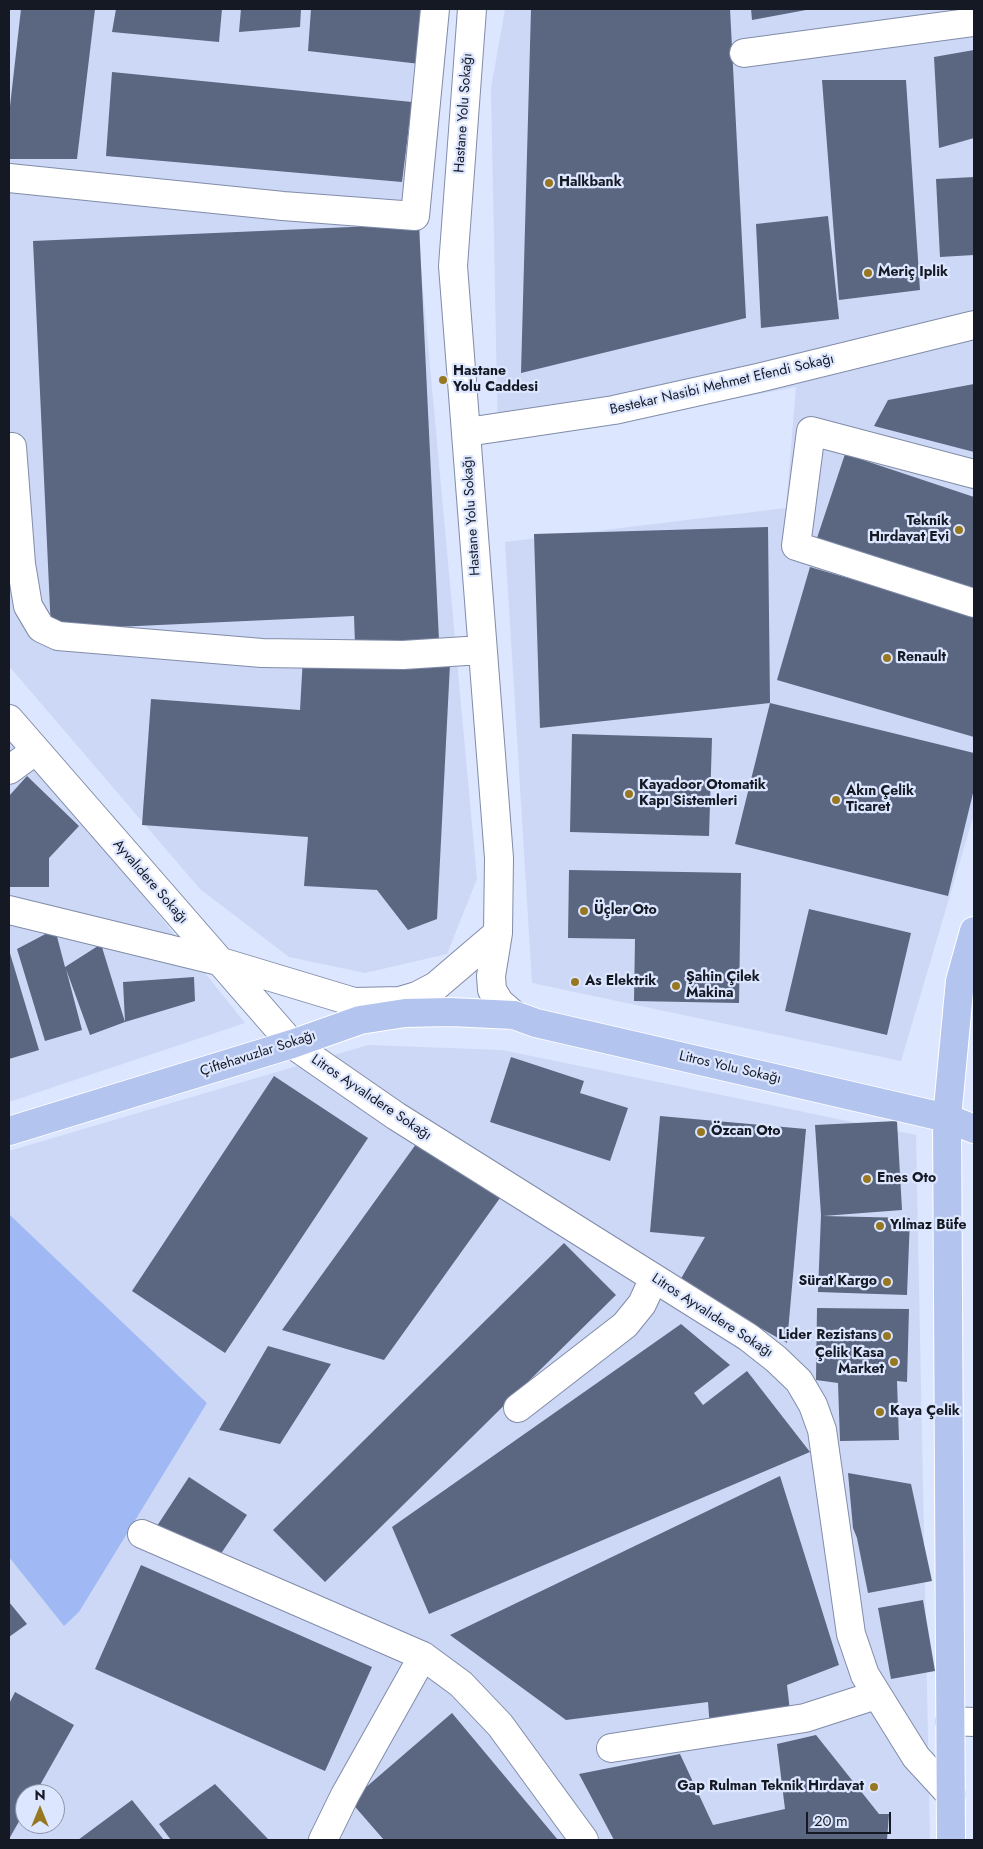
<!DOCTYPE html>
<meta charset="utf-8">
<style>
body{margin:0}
#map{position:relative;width:983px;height:1849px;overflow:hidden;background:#dce6ff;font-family:Jost,sans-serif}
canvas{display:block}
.frame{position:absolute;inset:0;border:10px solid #151924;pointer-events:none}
.north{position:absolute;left:15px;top:1784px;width:50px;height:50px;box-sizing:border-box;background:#dce6ff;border:1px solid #8c94a7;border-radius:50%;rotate:0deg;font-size:14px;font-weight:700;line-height:20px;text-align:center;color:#151924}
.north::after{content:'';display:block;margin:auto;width:18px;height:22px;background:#977820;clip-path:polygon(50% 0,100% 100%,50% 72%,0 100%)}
.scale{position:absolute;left:806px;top:1812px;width:85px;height:22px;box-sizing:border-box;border:2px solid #151924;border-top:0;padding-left:6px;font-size:15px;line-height:18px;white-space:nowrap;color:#151924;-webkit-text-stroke:4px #dce6ff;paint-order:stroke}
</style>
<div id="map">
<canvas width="983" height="1849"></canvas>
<div class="frame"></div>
<div class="north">N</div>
<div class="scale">20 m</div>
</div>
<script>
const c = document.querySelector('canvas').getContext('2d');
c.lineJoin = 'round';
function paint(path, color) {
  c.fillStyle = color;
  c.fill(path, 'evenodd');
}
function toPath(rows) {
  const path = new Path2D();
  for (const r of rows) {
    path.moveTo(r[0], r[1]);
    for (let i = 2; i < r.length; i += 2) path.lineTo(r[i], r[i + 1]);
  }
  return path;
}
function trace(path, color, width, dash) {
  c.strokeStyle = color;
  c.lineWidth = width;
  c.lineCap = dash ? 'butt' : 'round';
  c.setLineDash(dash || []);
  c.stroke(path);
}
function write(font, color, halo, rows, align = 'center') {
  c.font = font + ' Jost,sans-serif';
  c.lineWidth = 4.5;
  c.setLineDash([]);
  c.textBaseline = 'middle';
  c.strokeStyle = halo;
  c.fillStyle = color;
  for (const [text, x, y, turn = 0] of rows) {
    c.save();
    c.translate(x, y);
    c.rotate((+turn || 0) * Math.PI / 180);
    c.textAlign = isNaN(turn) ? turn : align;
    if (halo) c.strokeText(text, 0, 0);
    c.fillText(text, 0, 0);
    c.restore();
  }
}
paint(toPath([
 [9,9,445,9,419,246,477,879,447,954,365,973,289,957,200,889,9,666],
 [505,9,974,9,974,814,901,1061,532,983,505,542,786,508,796,387,498,443,491,88],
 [9,728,39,765,245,1023,9,1102],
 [368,1045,502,1050,916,1135,930,1840,9,1840,9,1557,64,1625,79,1612,207,1403,9,1214,9,1151],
 [25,1794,55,1794,55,1824,25,1824]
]), '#ccd8f6');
paint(toPath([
 [9,1214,207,1403,79,1612,64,1626,9,1557]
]), '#a0b8f3');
paint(toPath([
 [21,9,95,9,77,159,9,159,9,115],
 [116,9,222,9,219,42,112,32],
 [241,9,301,9,300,27,239,32],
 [311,9,425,9,420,64,308,51],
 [531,9,730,9,746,318,521,373],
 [751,9,806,9,806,10,752,20],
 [974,50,974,138,939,148,934,57],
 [112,72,412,102,402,182,106,156],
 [822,80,906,80,920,290,839,300],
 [974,177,974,255,940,257,936,179],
 [828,216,839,319,761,328,756,224],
 [419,224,439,640,355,644,354,616,51,630,33,241],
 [974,384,974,452,874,426,888,400],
 [845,454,974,497,974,590,817,538],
 [768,527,770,703,974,753,974,789,948,896,735,844,770,703,540,728,534,534],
 [810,567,974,615,974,737,777,680],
 [303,657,450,664,437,919,408,930,377,890,304,886,308,837,142,825,151,699,300,710],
 [572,734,712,738,709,836,570,832],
 [27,776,79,826,49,858,49,887,9,887,9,796],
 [569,870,741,873,739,1003,634,1001,635,939,568,938],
 [809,909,911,933,887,1035,785,1011],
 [55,929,65,967,101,944,125,1022,90,1035,66,969,82,1030,45,1041,17,949],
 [9,950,39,1050,9,1059],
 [194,977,195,1001,125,1022,123,982],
 [511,1057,584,1081,580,1093,628,1108,610,1161,490,1122],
 [274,1076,368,1138,225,1353,132,1291],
 [660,1116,806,1129,787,1343,679,1282,705,1237,650,1232],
 [897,1121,902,1210,823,1216,910,1218,907,1295,818,1292,821,1215,815,1125],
 [419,1140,500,1198,384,1360,282,1330],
 [564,1243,616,1295,325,1582,273,1530],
 [817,1308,909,1309,907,1382,897,1381,899,1440,840,1441,838,1383,816,1380],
 [681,1324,730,1365,694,1393,703,1405,747,1371,810,1452,429,1614,392,1527],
 [268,1346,331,1364,280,1444,219,1430],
 [848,1473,911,1484,932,1581,868,1593,857,1538,853,1528],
 [780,1476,839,1665,787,1685,790,1711,710,1729,708,1702,566,1720,450,1635],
 [189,1477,247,1515,214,1564,157,1526],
 [141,1565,372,1667,325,1771,95,1669],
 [923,1600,935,1671,891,1679,878,1608],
 [9,1602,27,1624,9,1637],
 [15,1692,74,1725,35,1794,25,1794,25,1811,9,1839,9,1704],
 [452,1713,558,1840,384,1840,350,1801],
 [816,1735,879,1814,889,1814,887,1840,614,1840,579,1774,680,1754,713,1825,785,1809,777,1744],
 [215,1784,269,1840,171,1840,159,1824],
 [132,1800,164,1840,78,1840]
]), '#5b6680');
const minor = toPath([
 [472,9,453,266,499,858,498,933,491,976,492,990,500,1003,514,1015],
 [744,53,974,22],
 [9,178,283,206,415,216,435,9],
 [467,432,614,410,758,378,974,325],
 [12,447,21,564,28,606,41,628,58,636,262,653,403,655,482,650],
 [974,474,811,431,796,546,974,603],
 [9,719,292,1044,396,1116,748,1337,776,1359,799,1381,813,1405,822,1430,851,1634,865,1675,916,1757,951,1795],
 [9,770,35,751],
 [9,910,218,961,354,1002,400,1001,417,996,436,986,498,933],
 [518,1408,625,1325,642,1304,654,1278],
 [142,1534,423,1656,461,1684,500,1725,584,1840],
 [950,1721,974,1722],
 [611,1748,805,1718,876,1695],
 [323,1840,345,1795,423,1656]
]);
const major = toPath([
 [9,1131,292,1044,360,1020,405,1013,450,1012,514,1015,536,1023,947,1118,974,1129],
 [951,1840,947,1118,960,981,974,931]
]);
trace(minor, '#818ca8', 30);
trace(major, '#fff', 30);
trace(minor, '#fff', 28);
trace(major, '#b3c4ef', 28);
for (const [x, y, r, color] of [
 [549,183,5,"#977820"],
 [868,273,5,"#977820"],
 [443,380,5,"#977820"],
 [959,530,5,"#977820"],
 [887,658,5,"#977820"],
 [629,794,5,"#977820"],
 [836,800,5,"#977820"],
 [584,911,5,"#977820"],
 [575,982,5,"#977820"],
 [676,986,5,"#977820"],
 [701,1132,5,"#977820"],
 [867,1179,5,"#977820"],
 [880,1226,5,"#977820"],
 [887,1282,5,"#977820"],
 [887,1336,5,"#977820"],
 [894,1362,5,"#977820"],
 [880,1412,5,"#977820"],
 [874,1787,5,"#977820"]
]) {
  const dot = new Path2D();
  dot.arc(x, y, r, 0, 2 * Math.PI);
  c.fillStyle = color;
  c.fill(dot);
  trace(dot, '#dce6ff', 2);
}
write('14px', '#151924', '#dce6ff', [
 ["Hastane Yolu Sokağı",464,113,-86],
 ["Bestekar Nasibi Mehmet Efendi Sokağı",722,385,-13],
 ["Hastane Yolu Sokağı",472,516,-94],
 ["Ayvalıdere Sokağı",150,882,49],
 ["Çiftehavuzlar Sokağı",258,1054,-18],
 ["Litros Yolu Sokağı",730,1068,13],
 ["Litros Ayvalıdere Sokağı",371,1098,34],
 ["Litros Ayvalıdere Sokağı",712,1316,33]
]);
write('bold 14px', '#151924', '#dce6ff', [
 ["Halkbank",559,183],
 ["Meriç Iplik",878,273],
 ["Hastane",453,372],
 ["Yolu Caddesi",453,388],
 ["Teknik",949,522,"right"],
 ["Hırdavat Evi",949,538,"right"],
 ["Renault",897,658],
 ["Kayadoor Otomatik",639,786],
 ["Kapı Sistemleri",639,802],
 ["Akın Çelik",846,792],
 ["Ticaret",846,808],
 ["Üçler Oto",594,911],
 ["Şahin Çilek",686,978],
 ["Makina",686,994],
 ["As Elektrik",585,982],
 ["Özcan Oto",711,1132],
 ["Enes Oto",877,1179],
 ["Yılmaz Büfe",890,1226],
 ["Sürat Kargo",877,1282,"right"],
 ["Lider Rezistans",877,1336,"right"],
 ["Çelik Kasa",884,1354,"right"],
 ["Market",884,1370,"right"],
 ["Kaya Çelik",890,1412],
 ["Gap Rulman Teknik Hırdavat",864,1787,"right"]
], 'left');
</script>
